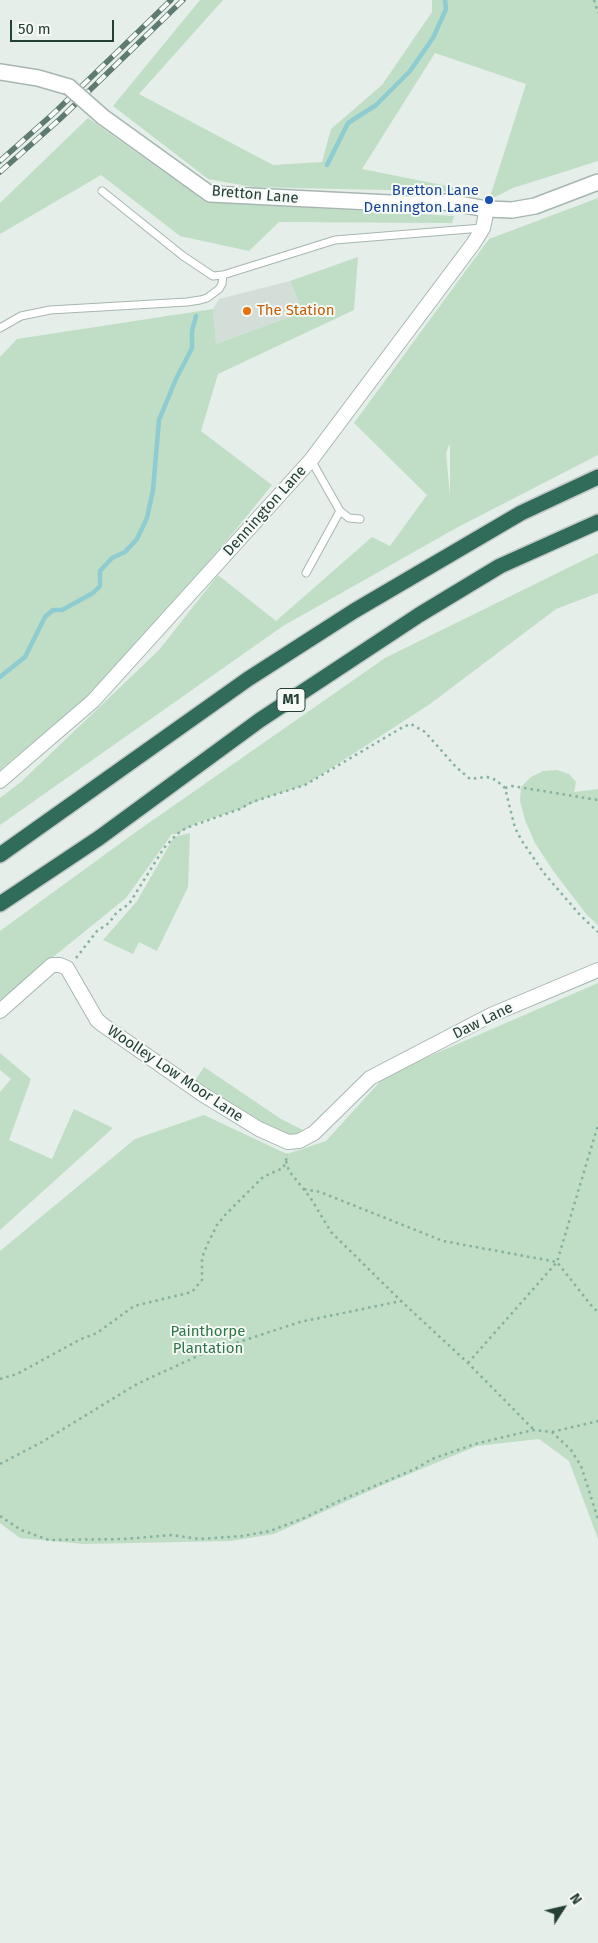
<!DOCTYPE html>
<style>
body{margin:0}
#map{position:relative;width:598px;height:1943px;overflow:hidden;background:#e5eee9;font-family:"Fira Sans",sans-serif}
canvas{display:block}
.north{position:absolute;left:538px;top:1883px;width:50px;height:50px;-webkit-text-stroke:4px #f6faf7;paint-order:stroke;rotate:55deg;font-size:14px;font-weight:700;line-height:20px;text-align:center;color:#243f36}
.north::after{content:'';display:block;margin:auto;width:18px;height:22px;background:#243f36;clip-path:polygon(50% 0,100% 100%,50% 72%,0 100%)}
.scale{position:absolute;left:10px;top:20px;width:104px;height:22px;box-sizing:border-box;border:2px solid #243f36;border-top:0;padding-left:6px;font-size:15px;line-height:18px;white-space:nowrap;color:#243f36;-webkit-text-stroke:4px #f6faf7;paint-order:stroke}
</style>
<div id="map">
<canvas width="598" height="1943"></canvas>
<div class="north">N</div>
<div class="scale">50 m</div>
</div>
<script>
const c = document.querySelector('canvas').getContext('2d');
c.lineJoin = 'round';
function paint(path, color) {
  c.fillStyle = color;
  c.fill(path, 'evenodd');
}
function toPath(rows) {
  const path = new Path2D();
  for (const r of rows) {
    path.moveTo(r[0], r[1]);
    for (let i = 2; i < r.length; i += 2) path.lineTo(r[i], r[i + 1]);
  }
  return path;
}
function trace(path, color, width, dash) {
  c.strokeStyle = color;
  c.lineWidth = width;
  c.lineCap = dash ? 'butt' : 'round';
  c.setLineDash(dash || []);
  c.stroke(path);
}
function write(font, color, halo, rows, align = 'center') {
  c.font = font + ' "Fira Sans",sans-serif';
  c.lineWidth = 4;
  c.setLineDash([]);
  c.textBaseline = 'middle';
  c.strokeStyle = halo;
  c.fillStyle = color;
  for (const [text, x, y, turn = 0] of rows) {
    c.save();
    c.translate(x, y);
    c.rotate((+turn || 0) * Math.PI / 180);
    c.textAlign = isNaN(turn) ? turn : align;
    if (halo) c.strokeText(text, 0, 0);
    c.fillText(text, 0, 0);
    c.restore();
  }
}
paint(toPath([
 [290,281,303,312,216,344,213,309,219,299]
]), '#d3ded8');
paint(toPath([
 [200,0,223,0,139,94,273,165,322,162,331,129,382,85,432,12,432,0,598,0,598,161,513,188,489,200,526,84,435,53,362,169,477,192,252,187,208,179,113,106],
 [88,118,206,202,454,216,452,223,279,222,249,251,180,236,101,175,0,234,0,203],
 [598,198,598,455,458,527,283,626,0,825,0,798,21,782,159,650,218,575,276,621,372,537,390,546,427,495,354,423,489,239],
 [449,445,450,446,450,496,446,453],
 [358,257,354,310,218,374,201,431,272,485,220,549,88,696,0,770,0,357,17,339,213,309,216,344,303,312,290,281],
 [598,553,598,593,556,609,430,704,305,785,264,798,240,809,197,823,177,834,172,834,126,898,0,1000,0,931,133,834,385,658],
 [557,770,569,774,576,782,574,792,598,789,598,925,587,915,554,872,535,843,525,820,520,801,521,787,531,777,543,771],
 [190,833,188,887,157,951,139,942,133,954,103,940,137,901,174,837],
 [598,983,598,1539,569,1461,539,1439,477,1446,385,1484,274,1534,231,1541,83,1544,20,1538,0,1523,0,1251,135,1139,204,1115,287,1154,326,1141,386,1075],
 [0,1053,31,1079,9,1140,52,1159,74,1109,113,1128,0,1230,0,1092,11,1079,0,1070],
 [204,1067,281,1119,303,1130,291,1136,277,1131,195,1081]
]), '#bfdec5');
trace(toPath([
 [327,165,348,123,376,105,410,71,433,38,446,9,445,0],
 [0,677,25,657,45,617,53,610,62,610,93,593,100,586,100,571,112,558,125,552,137,539,147,518,153,490,159,420,176,379,192,348,192,331,196,316]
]), '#8fccd1', 4.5);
const service = toPath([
 [102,191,183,256,213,276,223,275,335,240,482,228],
 [0,328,21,316,50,310,187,302,200,300,207,298,219,289,222,284,223,275],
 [311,460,340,511,349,518,360,519],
 [306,573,340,511]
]);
const minor = toPath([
 [0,781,93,701,311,460,473,244,483,228,487,209],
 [0,1011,52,965,60,965,67,968,97,1020,103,1025,202,1094,259,1129,288,1142,299,1141,314,1133,370,1078,491,1015,598,970]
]);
const tertiary = toPath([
 [0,72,38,78,69,87],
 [103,117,210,194,410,204,446,202,487,209,512,210,535,206,598,182]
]);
const motorway = toPath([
 [0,855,248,679,354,611,521,513,598,477],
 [0,904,99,838,260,720,419,615,500,566,598,522]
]);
trace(service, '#a7b6b0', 9);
trace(minor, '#a7b6b0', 16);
trace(tertiary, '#a7b6b0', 18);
trace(motorway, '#c2c9c7', 18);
trace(toPath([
 [594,0,598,13],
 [505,788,512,786,598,800],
 [76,958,97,931,109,923,117,912,129,904,164,848,177,834,186,828,240,809,252,802,305,785,403,727,411,724,425,732,456,767,470,779,487,777,496,780,505,788,515,828,522,841,543,872,580,915,598,932],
 [286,1161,289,1171,310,1197,331,1232,401,1301,468,1363,533,1429],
 [304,1189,320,1192,443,1241,557,1262,594,1309,598,1311],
 [468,1363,557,1262,598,1125],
 [0,1379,17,1374,81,1339,97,1333,134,1306,192,1292,202,1280,202,1258,207,1245,217,1225,226,1214,263,1177,283,1168,286,1161,287,1154],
 [552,1432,598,1421],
 [0,1464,42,1442,137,1384,202,1354,300,1322,401,1301],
 [0,1516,21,1530,49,1540,124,1539,172,1535,199,1539,243,1536,270,1531,304,1518,341,1500,415,1469,432,1459,475,1444,533,1430,552,1432,571,1450,581,1466,598,1519]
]), '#86b0a0', 2.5, [2.5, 4]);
trace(service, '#fff', 7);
trace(minor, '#fff', 14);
trace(tertiary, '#fff', 15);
trace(motorway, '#316b5a', 15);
const rail = toPath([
 [0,161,54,113,171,0],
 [0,172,60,119,183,0]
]);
trace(rail, '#5f7a71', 5.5);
trace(rail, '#f6faf7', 4, [11]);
const tertiaryBridge = toPath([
 [69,87,103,117]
]);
trace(tertiaryBridge, '#a7b6b0', 18, []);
trace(tertiaryBridge, '#fff', 15);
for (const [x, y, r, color] of [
 [489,200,5,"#1a4fb4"],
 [247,311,5,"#e8710a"]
]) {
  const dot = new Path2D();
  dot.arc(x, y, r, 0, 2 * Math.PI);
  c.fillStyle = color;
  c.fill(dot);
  trace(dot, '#f6faf7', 2);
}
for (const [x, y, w] of [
 [291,700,28]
]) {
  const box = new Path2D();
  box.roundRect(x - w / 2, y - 11.5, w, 23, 4);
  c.fillStyle = '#f6faf7';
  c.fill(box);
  trace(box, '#243f36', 1);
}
write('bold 14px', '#243f36', null, [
 ["M1",291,700]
]);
write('15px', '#164399', '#f6faf7', [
 ["Bretton Lane",479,191],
 ["Dennington Lane",479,208]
], 'right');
write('15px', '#243f36', '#f6faf7', [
 ["Bretton Lane",255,195,5],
 ["Dennington Lane",265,511,-48],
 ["Daw Lane",483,1021,-26],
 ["Woolley Low Moor Lane",175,1074,34]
]);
write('15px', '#c56008', '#f6faf7', [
 ["The Station",257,311]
], 'left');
write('15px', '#2f7545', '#f6faf7', [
 ["Painthorpe",208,1332],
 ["Plantation",208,1349]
]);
</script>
